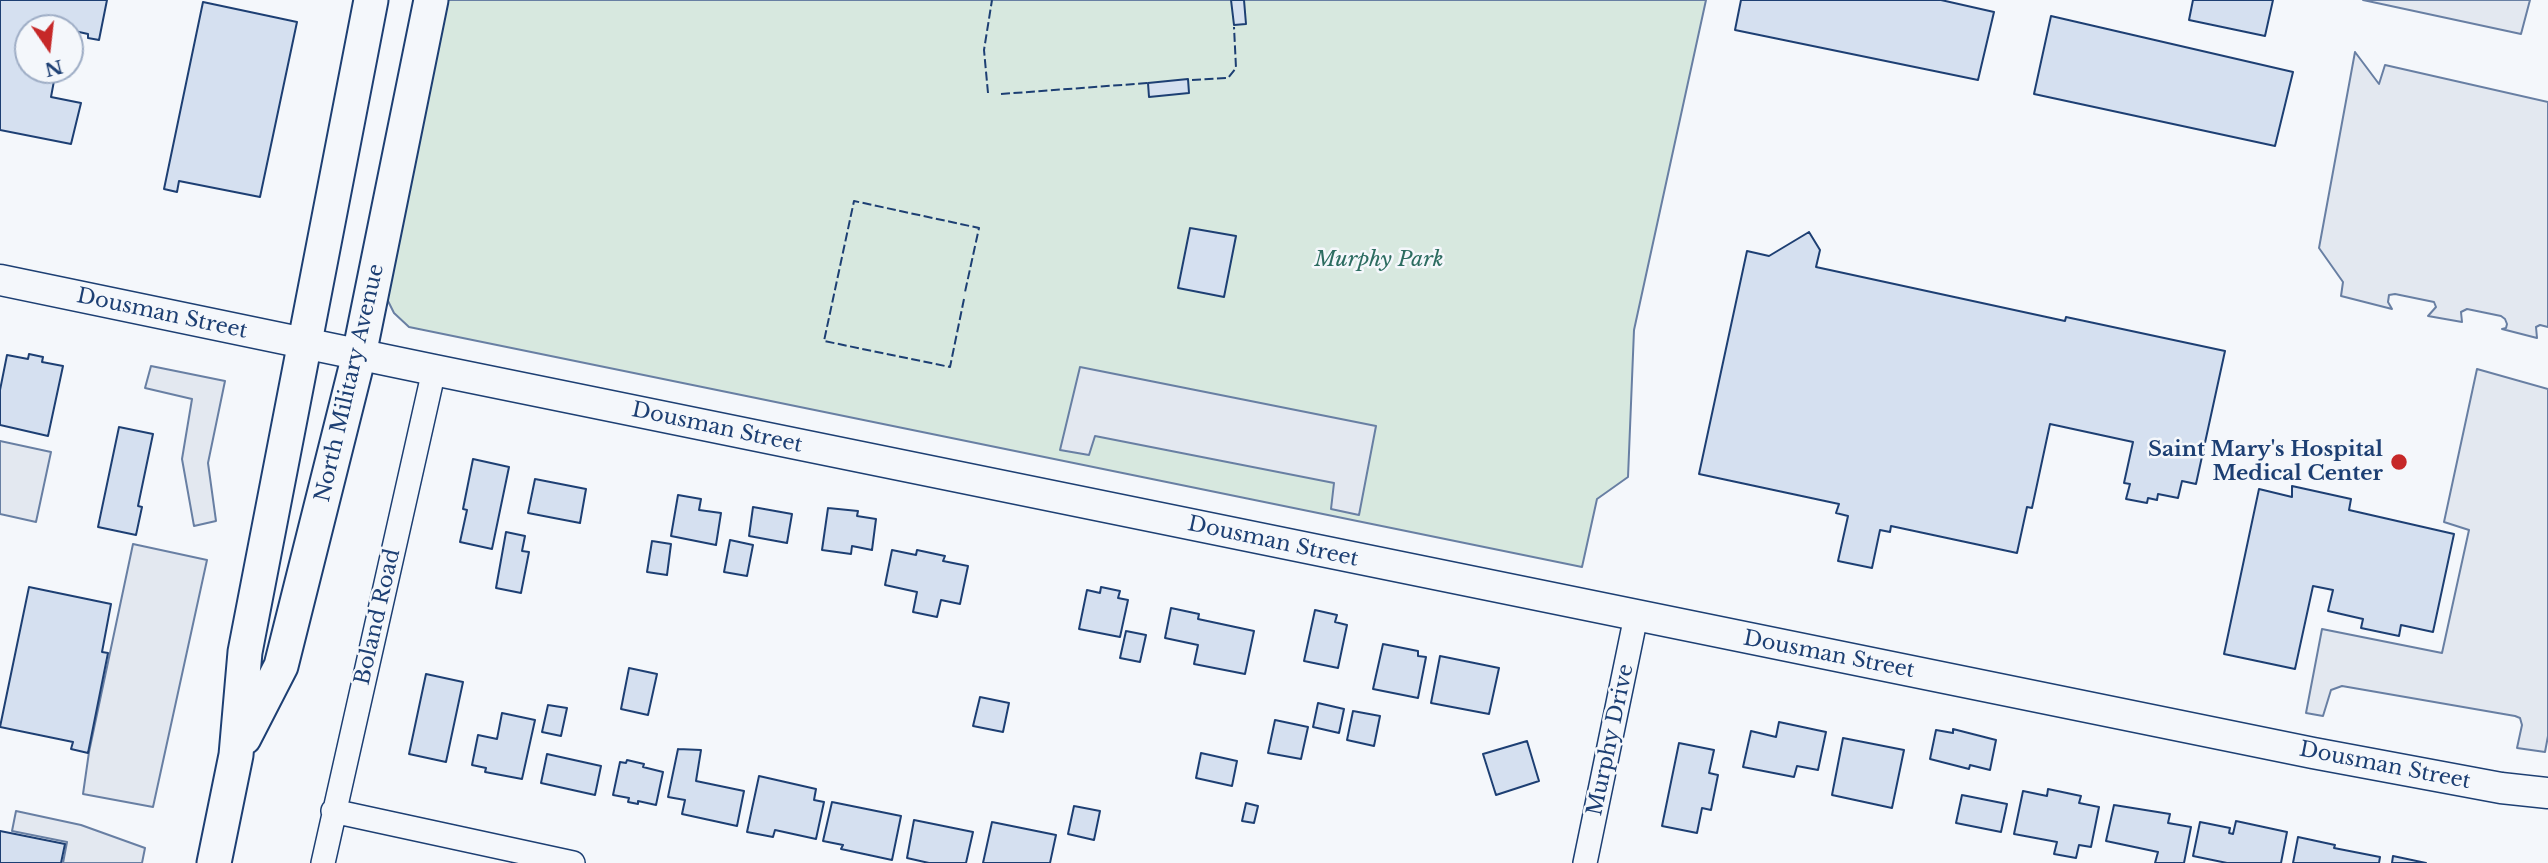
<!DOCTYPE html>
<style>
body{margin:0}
#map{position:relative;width:2548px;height:863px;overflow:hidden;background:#f4f7fb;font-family:"Libre Baskerville",serif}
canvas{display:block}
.north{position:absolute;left:14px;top:14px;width:70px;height:70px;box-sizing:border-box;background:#f4f7fb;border:2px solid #9eadc5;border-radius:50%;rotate:166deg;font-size:19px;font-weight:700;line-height:28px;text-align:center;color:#1d3f73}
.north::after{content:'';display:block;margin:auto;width:24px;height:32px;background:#c62828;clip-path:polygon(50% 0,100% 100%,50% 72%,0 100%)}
</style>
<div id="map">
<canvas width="2548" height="863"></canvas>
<div class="north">N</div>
</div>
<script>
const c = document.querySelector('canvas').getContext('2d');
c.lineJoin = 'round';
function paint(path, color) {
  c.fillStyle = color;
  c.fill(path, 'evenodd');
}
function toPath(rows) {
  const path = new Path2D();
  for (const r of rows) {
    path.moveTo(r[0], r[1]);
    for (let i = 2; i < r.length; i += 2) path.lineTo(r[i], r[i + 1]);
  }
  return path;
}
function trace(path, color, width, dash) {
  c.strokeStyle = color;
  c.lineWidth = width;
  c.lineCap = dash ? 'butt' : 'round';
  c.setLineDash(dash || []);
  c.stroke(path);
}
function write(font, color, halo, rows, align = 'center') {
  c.font = font + ' "Libre Baskerville",serif';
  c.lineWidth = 5;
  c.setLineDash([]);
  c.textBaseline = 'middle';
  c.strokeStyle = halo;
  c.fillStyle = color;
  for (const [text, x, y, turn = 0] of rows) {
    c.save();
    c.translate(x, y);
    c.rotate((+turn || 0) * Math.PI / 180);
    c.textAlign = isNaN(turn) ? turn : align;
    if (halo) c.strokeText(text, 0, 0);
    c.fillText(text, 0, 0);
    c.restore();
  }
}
const green = toPath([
 [448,0,1706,0,1634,330,1628,477,1597,499,1582,567,409,327,394,313,387,299,448,0]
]);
paint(green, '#d7e8df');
trace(green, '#687fa3', 2);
const parking = toPath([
 [2363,0,2530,0,2521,34,2363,0],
 [2355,52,2379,84,2385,65,2548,102,2548,327,2540,325,2536,327,2537,338,2502,329,2506,328,2507,324,2505,319,2501,316,2467,309,2461,312,2462,322,2428,316,2436,307,2434,302,2395,294,2389,295,2388,302,2392,309,2341,296,2343,282,2319,248,2355,52],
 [151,366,225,381,208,463,216,521,194,526,182,459,192,399,145,388,151,366],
 [1080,367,1376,426,1359,515,1331,509,1334,483,1095,436,1089,455,1060,450,1080,367],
 [2477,369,2548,389,2548,736,2545,752,2517,748,2522,725,2520,718,2515,716,2342,686,2331,690,2323,716,2306,713,2322,629,2442,653,2469,530,2444,522,2477,369],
 [0,441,51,452,36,522,0,514,0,441],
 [133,544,207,560,153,807,83,794,89,752,133,544],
 [16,811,81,825,145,848,142,863,63,863,67,842,12,831,16,811]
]);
paint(parking, '#e3e8f0');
trace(parking, '#687fa3', 2);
const building = toPath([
 [0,0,107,0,99,40,88,38,88,34,70,30,70,28,28,28,28,70,56,70,51,97,81,103,71,144,0,130,0,0],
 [1231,0,1244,0,1246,24,1234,25,1231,0],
 [1741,0,1941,0,1994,12,1978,80,1735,30,1741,0],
 [2193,0,2273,0,2265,36,2189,20,2193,0],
 [203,2,297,22,260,197,179,181,177,192,164,189,203,2],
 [2051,16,2293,72,2275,146,2034,94,2051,16],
 [1188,79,1189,93,1149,97,1148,83,1188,79],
 [1190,228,1236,236,1224,297,1178,288,1190,228],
 [1809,232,1820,250,1816,267,2065,321,2066,317,2225,351,2196,484,2182,481,2178,498,2158,494,2157,500,2148,498,2147,503,2126,499,2130,484,2124,483,2133,442,2050,424,2032,508,2027,507,2017,553,1891,526,1890,532,1880,530,1872,568,1838,561,1848,516,1836,513,1839,504,1699,474,1747,251,1769,256,1809,232],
 [29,354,43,357,42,362,63,366,48,436,0,425,0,390,7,355,28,359,29,354],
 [119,427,153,434,138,506,142,507,136,535,98,527,119,427],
 [473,459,509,467,492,549,460,542,467,510,463,509,473,459],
 [535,479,586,489,580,523,528,513,535,479],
 [2292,486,2351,499,2349,510,2454,534,2433,632,2401,625,2399,636,2361,628,2363,619,2328,611,2333,590,2313,586,2295,669,2224,654,2259,489,2292,497,2292,486],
 [678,495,701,499,699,510,721,513,716,545,671,536,678,495],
 [753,507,792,514,787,543,749,536,753,507],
 [828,508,858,511,857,516,876,519,872,550,852,546,851,554,822,550,828,508],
 [506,532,525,536,522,551,529,552,521,593,496,588,506,532],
 [730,540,753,545,747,576,724,572,730,540],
 [652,541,671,544,667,575,647,572,652,541],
 [892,550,916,555,917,550,945,556,943,561,968,566,960,604,941,600,937,617,913,612,917,592,885,585,892,550],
 [29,587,111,604,102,652,108,653,88,753,71,749,73,742,0,727,29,587],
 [1101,587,1120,591,1118,598,1128,600,1120,637,1079,629,1087,590,1100,593,1101,587],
 [1171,608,1199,614,1198,619,1254,631,1245,674,1194,664,1198,645,1165,638,1171,608],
 [1315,610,1337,615,1335,622,1347,625,1338,668,1304,661,1315,610],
 [1126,631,1146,635,1140,662,1120,658,1126,631],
 [1383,644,1418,651,1418,656,1426,657,1418,698,1373,689,1383,644],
 [1440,656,1499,668,1489,714,1431,703,1440,656],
 [629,668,657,674,648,715,621,709,629,668],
 [426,674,463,682,446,762,409,754,426,674],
 [980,697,1009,703,1003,732,973,726,980,697],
 [1318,703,1344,709,1339,733,1313,727,1318,703],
 [548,705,567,708,561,736,542,732,548,705],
 [1353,711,1380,716,1374,746,1347,740,1353,711],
 [502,713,535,720,522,779,485,772,486,768,472,765,478,735,497,739,502,713],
 [1275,720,1308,727,1301,759,1268,753,1275,720],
 [1779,722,1826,732,1818,770,1797,766,1794,777,1743,767,1751,731,1776,737,1779,722],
 [1953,729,1996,740,1990,770,1970,765,1969,769,1930,759,1936,730,1953,733,1953,729],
 [1843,738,1904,750,1892,808,1832,795,1843,738],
 [1527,741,1539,781,1496,795,1483,754,1527,741],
 [1679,743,1714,750,1709,773,1718,775,1711,810,1702,808,1697,833,1662,826,1679,743],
 [678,749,701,750,696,781,744,791,737,826,682,814,685,800,668,797,678,749],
 [1201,753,1237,761,1232,786,1196,778,1201,753],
 [547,754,601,766,595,795,541,783,547,754],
 [627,760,644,764,643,767,663,772,656,805,638,801,638,804,628,802,629,798,613,795,620,762,626,763,627,760],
 [759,776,816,789,814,800,824,802,816,839,775,830,773,837,747,832,759,776],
 [2048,789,2081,796,2079,803,2099,807,2091,847,2079,845,2076,858,2054,854,2057,842,2014,834,2023,791,2047,796,2048,789],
 [1962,795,2007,804,2001,832,1956,823,1962,795],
 [832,802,901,816,892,860,841,849,843,845,823,841,832,802],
 [1246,803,1258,806,1254,823,1242,821,1246,803],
 [2114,805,2170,814,2168,823,2191,827,2184,863,2155,863,2158,852,2106,841,2114,805],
 [1074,806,1100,811,1094,840,1068,834,1074,806],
 [914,820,973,832,966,863,929,863,907,858,914,820],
 [2236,821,2287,832,2281,863,2227,863,2193,856,2200,822,2230,828,2229,833,2233,834,2236,821],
 [992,822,1056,835,1050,863,983,863,992,822],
 [0,831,65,844,61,863,0,863,0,831],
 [2298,837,2335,845,2334,848,2380,857,2379,863,2293,863,2298,837],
 [2393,856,2426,863,2392,863,2393,856]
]);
paint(building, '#d5e0f0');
trace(building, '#1d3f73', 2);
const minor = toPath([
 [333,811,573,863],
 [323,863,434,370],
 [1585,863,1636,616]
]);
const tertiary = toPath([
 [0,280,434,370,2313,753,2501,788,2548,793]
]);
const secondary = toPath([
 [244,738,281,666,359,355,431,0],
 [214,863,236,755,245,652,371,0]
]);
trace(minor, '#1d3f73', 26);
trace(tertiary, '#1d3f73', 33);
trace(secondary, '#1d3f73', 37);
trace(minor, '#f4f7fb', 23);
trace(tertiary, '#f4f7fb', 30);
trace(secondary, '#f4f7fb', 33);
trace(toPath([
 [1192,80,1228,78,1236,68,1234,27],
 [988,93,984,50,992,0],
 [1001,94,1148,83],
 [964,299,950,367,824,341,854,201,979,228,965,292]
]), '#1d3f73', 2, [9, 3.5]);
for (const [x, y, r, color] of [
 [2399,462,9,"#c62828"]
]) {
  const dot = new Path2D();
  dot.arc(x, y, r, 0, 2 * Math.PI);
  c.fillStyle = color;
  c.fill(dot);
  trace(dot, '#f4f7fb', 2.5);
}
write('italic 21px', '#2c6c60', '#f4f7fb', [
 ["Murphy Park",1379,260]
]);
write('21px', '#1d3f73', '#f4f7fb', [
 ["Dousman Street",162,314,12],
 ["North Military Avenue",350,383,-77],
 ["Dousman Street",717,428,12],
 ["Dousman Street",1273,542,12],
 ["Boland Road",378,617,-77],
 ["Dousman Street",1829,655,11],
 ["Murphy Drive",1611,740,-78],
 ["Dousman Street",2385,766,11]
]);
write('bold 21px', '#1d3f73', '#f4f7fb', [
 ["Saint Mary's Hospital",2383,450],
 ["Medical Center",2383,474]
], 'right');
</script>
